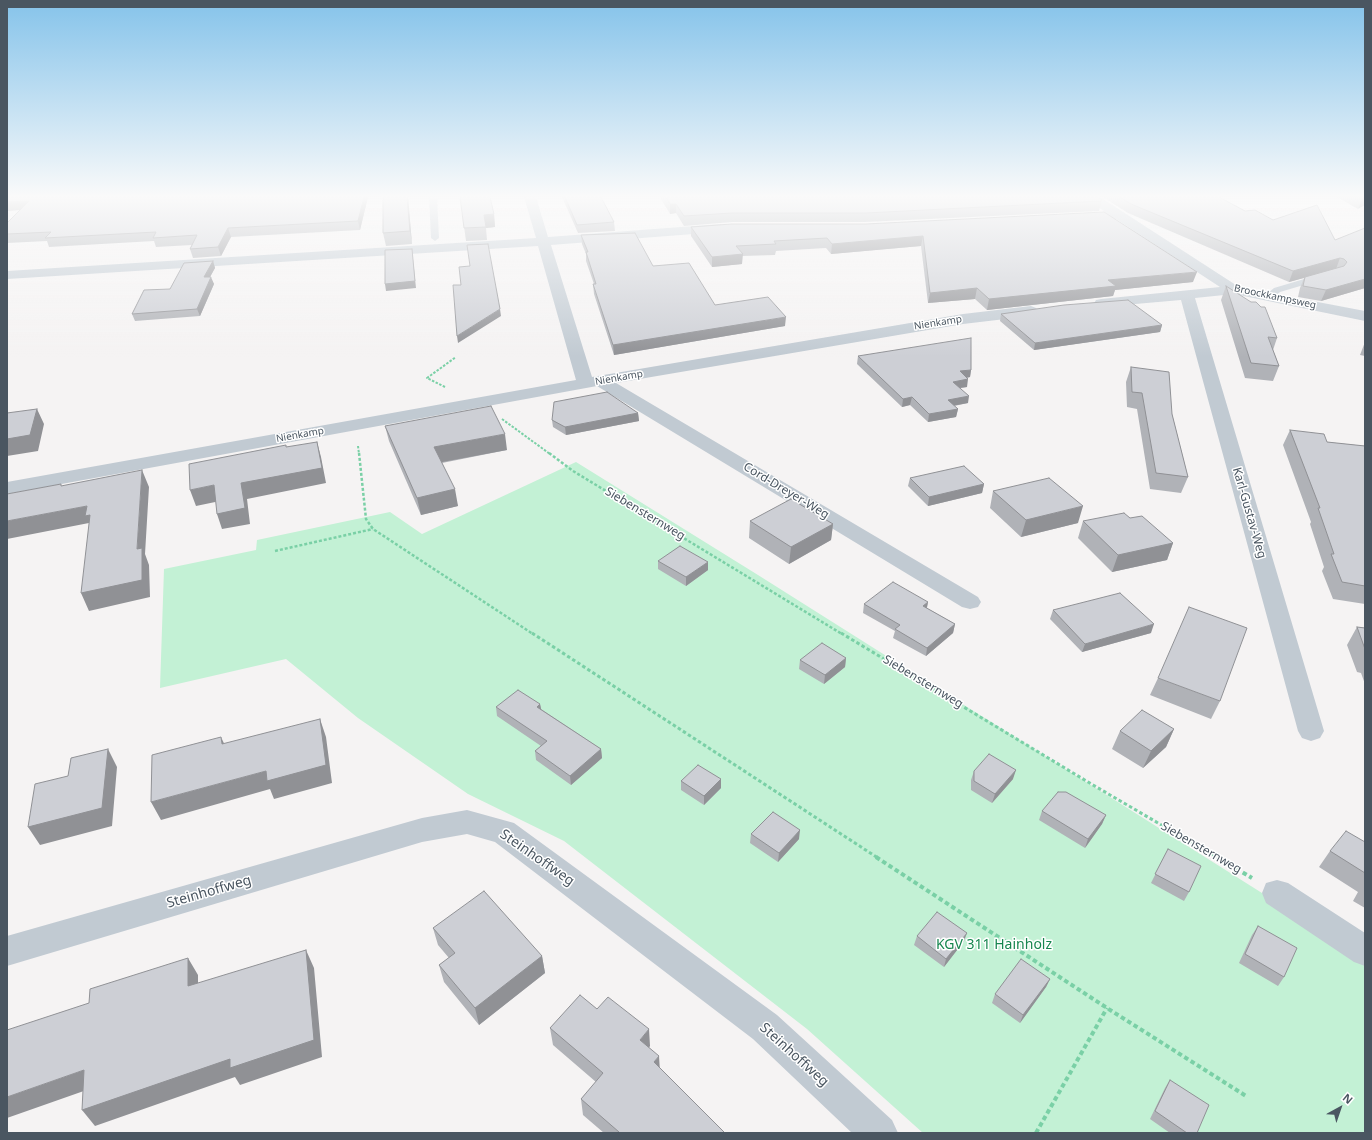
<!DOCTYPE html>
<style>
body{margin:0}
#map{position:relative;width:1372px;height:1140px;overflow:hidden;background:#f5f3f3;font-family:"Noto Sans",sans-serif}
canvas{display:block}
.frame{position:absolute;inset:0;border:8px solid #4a5661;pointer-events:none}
.north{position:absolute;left:1320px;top:1088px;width:40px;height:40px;-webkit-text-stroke:3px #fff;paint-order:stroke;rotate:40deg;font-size:11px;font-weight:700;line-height:16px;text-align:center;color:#4a5661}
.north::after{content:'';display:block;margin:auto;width:14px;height:18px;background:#4a5661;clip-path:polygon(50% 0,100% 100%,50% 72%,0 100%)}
</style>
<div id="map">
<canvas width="1372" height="1140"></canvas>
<div class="frame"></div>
<div class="north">N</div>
</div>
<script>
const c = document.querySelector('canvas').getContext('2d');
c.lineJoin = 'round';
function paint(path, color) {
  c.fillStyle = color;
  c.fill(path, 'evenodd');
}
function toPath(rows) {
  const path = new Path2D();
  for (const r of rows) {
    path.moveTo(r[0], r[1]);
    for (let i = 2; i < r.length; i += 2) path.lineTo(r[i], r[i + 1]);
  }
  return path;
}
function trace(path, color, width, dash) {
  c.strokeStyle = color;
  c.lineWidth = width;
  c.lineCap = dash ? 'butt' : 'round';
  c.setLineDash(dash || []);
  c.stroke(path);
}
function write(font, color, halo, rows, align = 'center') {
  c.font = font + ' "Noto Sans",sans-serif';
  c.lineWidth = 3;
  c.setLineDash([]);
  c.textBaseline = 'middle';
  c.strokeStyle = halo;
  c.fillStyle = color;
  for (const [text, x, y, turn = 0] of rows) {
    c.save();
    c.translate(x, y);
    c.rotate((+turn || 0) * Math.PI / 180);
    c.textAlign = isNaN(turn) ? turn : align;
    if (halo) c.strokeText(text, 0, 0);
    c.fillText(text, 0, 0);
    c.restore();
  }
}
paint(toPath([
 [576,462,758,575,1365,958,1365,1133,923,1133,807,1029,564,841,468,794,358,718,286,659,160,688,164,569,256,550,257,540,390,512,422,534]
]), '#c3f1d5');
trace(toPath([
 [445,387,427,378,456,357],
 [502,419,550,454],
 [358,446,359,454]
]), '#7ad0a6', 2, [2.5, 1.5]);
trace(toPath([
 [359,453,366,519,373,529,533,634],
 [549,453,573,471,842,634],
 [275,551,373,529]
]), '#7ad0a6', 2.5, [3, 2]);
trace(toPath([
 [532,633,878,858],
 [841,633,1093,785,1218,858]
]), '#7ad0a6', 3, [3.5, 2.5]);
trace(toPath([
 [876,857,1107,1008,1246,1096],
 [1217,857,1252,878],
 [1036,1133,1107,1008]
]), '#7ad0a6', 4, [4.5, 3]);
paint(toPath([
 [429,197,437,197,439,238,435,241,431,238,429,197],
 [1321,274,1326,277,1324,279,1280,292,1272,299,1264,299,1263,297,1274,288,1321,274]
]), '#c1cad2');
paint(toPath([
 [524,197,536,197,548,237,720,224,725,225,726,228,725,231,720,232,551,245,592,377,963,314,1031,306,1036,308,1039,311,1036,314,1031,316,963,324,616,383,978,597,981,602,978,607,970,609,962,607,597,386,7,494,7,482,576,380,538,246,7,279,7,271,536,238,524,197],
 [1085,197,1100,197,1239,287,1365,311,1365,321,1234,294,1195,298,1324,731,1320,738,1311,741,1302,738,1298,731,1181,300,1101,307,1096,306,1094,303,1096,300,1101,299,1220,287,1116,219,1076,220,1074,217,1076,214,1105,212,1085,197],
 [467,810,514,823,777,1015,892,1120,898,1133,852,1133,753,1039,495,842,467,834,422,842,7,966,7,936,422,818,467,810],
 [1277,880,1288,883,1365,933,1365,966,1354,962,1266,903,1262,893,1266,883,1277,880]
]), '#c1cad2');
paint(toPath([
 [7,197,368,197,360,230,231,237,221,256,193,258,190,249,192,245,156,247,154,241,49,247,47,241,7,243,7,223,20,210,7,211],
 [383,197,408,197,412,244,386,246,383,233],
 [460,197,494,214,495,227,486,228,487,240,466,241],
 [562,197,601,197,614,222,615,231,578,233],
 [660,197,1098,197,1102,200,1099,211,865,222,732,222,684,226,676,213,670,214],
 [1103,197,1219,197,1245,211,1335,240,1365,288,1321,301,1298,297,1300,288,1304,278,1289,282,1128,213],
 [1337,197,1365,197,1358,209],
 [866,224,1193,282,1115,290,1113,296,987,310,975,299,928,303,921,246,831,254,826,248,776,251,775,255,742,256,742,264,712,267,691,236,691,227],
 [581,235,653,266,715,305,785,326,614,355,594,294,593,284,594,284,586,261,586,254,582,244],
 [213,261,215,268,210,277,214,284,200,316,135,321,132,314],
 [1226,286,1277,338,1273,350,1279,366,1273,381,1245,378,1221,300],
 [1001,314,1162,325,1160,332,1034,350,1000,321],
 [1365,342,1365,356,1360,355],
 [858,356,971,370,970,377,967,378,967,387,960,388,968,403,954,406,958,409,956,417,928,422,910,405,902,407,857,364],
 [1131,367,1172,414,1188,477,1181,493,1150,489,1137,409,1127,407,1126,382],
 [638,413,639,421,566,435,553,427,552,420],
 [385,426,507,450,442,463,458,506,421,515,389,441],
 [1290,430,1327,442,1365,446,1365,604,1333,599,1322,571,1324,567,1310,524,1311,522,1283,445],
 [910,478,984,484,982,493,928,506,908,486],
 [993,491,1078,523,1021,537,990,508],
 [750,521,833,524,831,540,789,564,749,538],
 [1083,521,1173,543,1167,560,1112,572,1078,538],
 [658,561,708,570,686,586,658,569],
 [928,602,927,608,955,624,953,633,926,656,893,638,895,631,863,613,864,604],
 [1053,610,1151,633,1082,652,1050,619],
 [1357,627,1365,628,1365,684,1361,673,1357,672,1347,645],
 [846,658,845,667,824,684,799,669,800,660],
 [1158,678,1220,701,1211,719,1150,695],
 [540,704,541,709,601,749,602,758,571,785,536,760,535,751,541,746,497,716,496,707],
 [1174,729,1166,747,1143,768,1112,749,1120,731],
 [974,771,1013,779,992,803,971,790,971,780],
 [681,781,721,788,704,805,681,790],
 [1042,811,1106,815,1102,824,1085,848,1039,820],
 [751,834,799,839,778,862,750,843],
 [1365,842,1365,908,1353,901,1358,892,1319,867,1330,851],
 [1168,849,1189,892,1184,901,1151,883],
 [1258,926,1284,977,1278,986,1239,963,1252,935],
 [433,928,542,956,545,973,479,1025,444,982,439,965,449,958,438,945],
 [917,936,964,941,944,967,914,945],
 [1050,979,1046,987,1020,1023,992,1003,995,994],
 [597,1009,650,1046,649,1047,660,1068,725,1133,604,1133,583,1115,581,1099,596,1082,553,1045,550,1028],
 [1170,1080,1197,1133,1170,1133,1150,1119,1165,1088]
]), '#b0b2b7');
paint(toPath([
 [364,197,368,197,360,230,358,221],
 [407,197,408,197,412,244,410,231],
 [1365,197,1365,205,1358,209,1362,199],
 [29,201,32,209,7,211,7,202],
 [670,204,676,204,676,213,670,214],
 [494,214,495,227,486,228,484,215],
 [228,228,231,237,221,256,218,247],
 [923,236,921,246,831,254,832,244],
 [412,249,416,288,386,291,385,284],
 [743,254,742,264,712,267,712,257],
 [1340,258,1336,269,1289,282,1293,271],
 [213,261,215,268,206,284,204,277],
 [1197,272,1193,282,1115,290,1113,296,987,310,989,299,1108,280],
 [211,277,214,284,200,316,197,309],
 [1365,279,1365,288,1321,301,1326,290],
 [977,288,975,299,928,303,930,293],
 [500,309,501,316,458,343,457,336],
 [786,317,785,326,614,355,613,345],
 [1162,325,1160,332,1034,350,1035,343],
 [971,370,970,377,958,379,960,371],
 [968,379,967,387,952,389,953,382],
 [969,396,968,403,946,407,948,400],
 [912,397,910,405,902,407,903,399],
 [37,409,44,424,38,451,7,456,7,439],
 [958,409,956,417,928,422,929,414],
 [638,413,639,421,566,435,565,427],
 [505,434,507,450,437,463,434,447],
 [317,442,321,457,326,483,247,499,250,524,222,529,217,514,241,483],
 [142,470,149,487,145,554,149,565,150,597,89,611,81,593,137,549],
 [984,484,982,493,928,506,929,497],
 [214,485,220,501,196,506,190,490],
 [455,489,458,506,421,515,417,498],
 [87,506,94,522,7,539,7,521],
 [1083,506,1078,523,1021,537,1026,520],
 [833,524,831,540,789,564,791,547],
 [1173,543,1167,560,1112,572,1118,555],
 [708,562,708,570,686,586,686,577],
 [928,602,926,611,923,606],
 [955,624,953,633,926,656,927,648],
 [1154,624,1151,633,1082,652,1085,644],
 [846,658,845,667,824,684,825,675],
 [540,704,542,713,537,707],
 [320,719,326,737,332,783,274,799,270,789,161,820,151,802,266,771],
 [1174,729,1166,747,1143,768,1151,751],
 [221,737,229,754,222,744],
 [108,749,117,767,112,826,40,845,28,827],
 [601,749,602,758,571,785,570,776],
 [1016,770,1013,779,992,803,995,794],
 [721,779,721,788,704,805,704,796],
 [1106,815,1102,824,1085,848,1088,839],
 [800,830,799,839,778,862,779,853],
 [967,933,964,941,944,967,946,959],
 [306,950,314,968,322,1057,240,1085,235,1077,95,1126,82,1110],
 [542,956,545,973,479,1025,475,1008],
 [188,958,198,975,198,1003,188,986],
 [1050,979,1046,987,1020,1023,1023,1015],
 [649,1029,650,1046,641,1056,640,1040],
 [659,1056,660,1072,654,1062],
 [84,1070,98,1086,7,1118,7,1097]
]), '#909195');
const building = toPath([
 [7,197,364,197,358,221,228,228,218,247,190,249,197,235,153,238,156,232,45,238,51,232,7,234,7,223,29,201,7,202,7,197],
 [383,197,407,197,410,231,383,233,383,197],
 [460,197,490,197,494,214,484,215,486,227,464,228,460,197],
 [565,197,601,197,614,222,577,225,565,197],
 [666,197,1098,197,1102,200,1101,201,866,213,732,213,684,216,676,204,670,204,666,197],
 [1120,197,1219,197,1245,211,1255,210,1273,220,1317,205,1335,240,1365,228,1365,279,1326,290,1303,286,1305,277,1344,266,1347,262,1344,259,1340,258,1293,271,1131,204,1120,197],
 [1104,212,1197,272,1108,280,1116,286,989,299,977,288,930,293,923,236,832,244,827,238,774,241,776,244,736,246,743,254,712,257,691,227,732,224,866,224,1104,212],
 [635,233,653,266,689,263,715,305,768,297,786,317,613,345,593,284,596,284,586,252,588,252,581,235,635,233],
 [488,244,500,309,457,336,453,285,461,285,459,267,470,266,467,245,488,244],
 [412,249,415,281,385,284,385,250,412,249],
 [213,261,204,277,211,277,197,309,132,314,144,290,170,289,184,263,213,261],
 [1226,286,1251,302,1256,302,1261,307,1265,307,1277,338,1268,337,1279,366,1251,363,1226,286],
 [1128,300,1162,325,1035,343,1001,314,1064,305,1128,300],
 [971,338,971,370,960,371,968,379,953,382,969,396,948,400,958,409,929,414,912,397,903,399,858,356,971,338],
 [1131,367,1169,372,1172,414,1188,477,1156,473,1142,393,1132,392,1131,367],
 [607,392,638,413,565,427,552,420,554,402,607,392],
 [491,406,505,434,434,447,455,489,417,498,385,426,491,406],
 [37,409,30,435,7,439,7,413,37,409],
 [1290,430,1324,434,1327,442,1365,446,1365,586,1342,582,1331,554,1334,554,1318,508,1320,508,1290,430],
 [317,442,322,468,241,483,245,508,217,514,214,485,190,490,189,464,286,445,286,447,317,442],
 [964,466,984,484,929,497,910,478,964,466],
 [142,470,137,549,142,548,142,580,81,593,90,515,85,516,87,506,7,521,7,494,61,484,61,486,142,470],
 [1049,478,1083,506,1026,520,993,491,1049,478],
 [791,499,833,524,791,547,750,521,791,499],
 [1124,513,1130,518,1142,516,1173,543,1118,555,1083,521,1124,513],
 [680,546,708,562,686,577,658,561,680,546],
 [893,582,928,602,923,606,955,624,927,648,895,629,900,625,864,604,893,582],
 [1120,593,1154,624,1085,644,1053,610,1120,593],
 [1189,607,1247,628,1220,701,1158,678,1189,607],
 [1357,627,1365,628,1365,649,1357,627],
 [822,643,846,658,825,675,800,660,822,643],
 [518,690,540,704,537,707,601,749,570,776,535,751,547,741,496,707,518,690],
 [1142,710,1174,729,1151,751,1120,731,1142,710],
 [320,719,326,765,267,781,266,771,151,802,152,755,221,737,222,744,320,719],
 [108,749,102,808,28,827,35,784,68,776,71,758,108,749],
 [989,754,1016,770,995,794,974,781,974,771,989,754],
 [698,765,721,779,704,796,681,781,698,765],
 [1058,792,1066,792,1106,815,1088,839,1042,811,1058,792],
 [773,812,800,830,779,853,751,834,773,812],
 [1346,831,1365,842,1365,873,1330,851,1346,831],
 [1168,849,1201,866,1189,892,1155,874,1168,849],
 [484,891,542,956,475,1008,439,965,455,953,433,928,484,891],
 [937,912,967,933,946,959,917,936,937,912],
 [1258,926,1297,948,1284,977,1245,954,1258,926],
 [306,950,314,1040,230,1068,230,1059,82,1110,84,1070,7,1097,7,1030,89,1003,90,989,188,958,188,986,306,950],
 [1021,959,1050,979,1023,1015,995,994,1021,959],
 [580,995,597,1009,608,997,649,1029,640,1040,659,1056,654,1062,725,1133,618,1133,619,1132,581,1099,603,1073,550,1028,580,995],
 [1170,1080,1209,1105,1197,1133,1187,1133,1155,1111,1170,1080]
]);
paint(building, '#cdcfd5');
trace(building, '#909195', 1);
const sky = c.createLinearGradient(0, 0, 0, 357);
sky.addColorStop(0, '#85c3ea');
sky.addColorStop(0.55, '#fafafa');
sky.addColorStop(1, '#fafafa00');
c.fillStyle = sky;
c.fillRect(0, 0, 1372, 357);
write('10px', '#4a5661', '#fff', [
 ["Broockkampsweg",1275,297,12],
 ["Nienkamp",938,323,-9],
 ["Nienkamp",619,378,-10],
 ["Nienkamp",300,435,-10]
]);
write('12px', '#4a5661', '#fff', [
 ["Cord-Dreyer-Weg",786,491,31],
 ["Karl-Gustav-Weg",1249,513,74],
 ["Siebensternweg",645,514,31],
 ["Siebensternweg",923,682,31],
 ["Siebensternweg",1201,848,30]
]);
write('14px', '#4a5661', '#fff', [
 ["Steinhoffweg",537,858,35],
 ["Steinhoffweg",209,892,-16],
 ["Steinhoffweg",794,1055,42]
]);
write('14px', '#17864f', '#fff', [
 ["KGV 311 Hainholz",994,945]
]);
</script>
